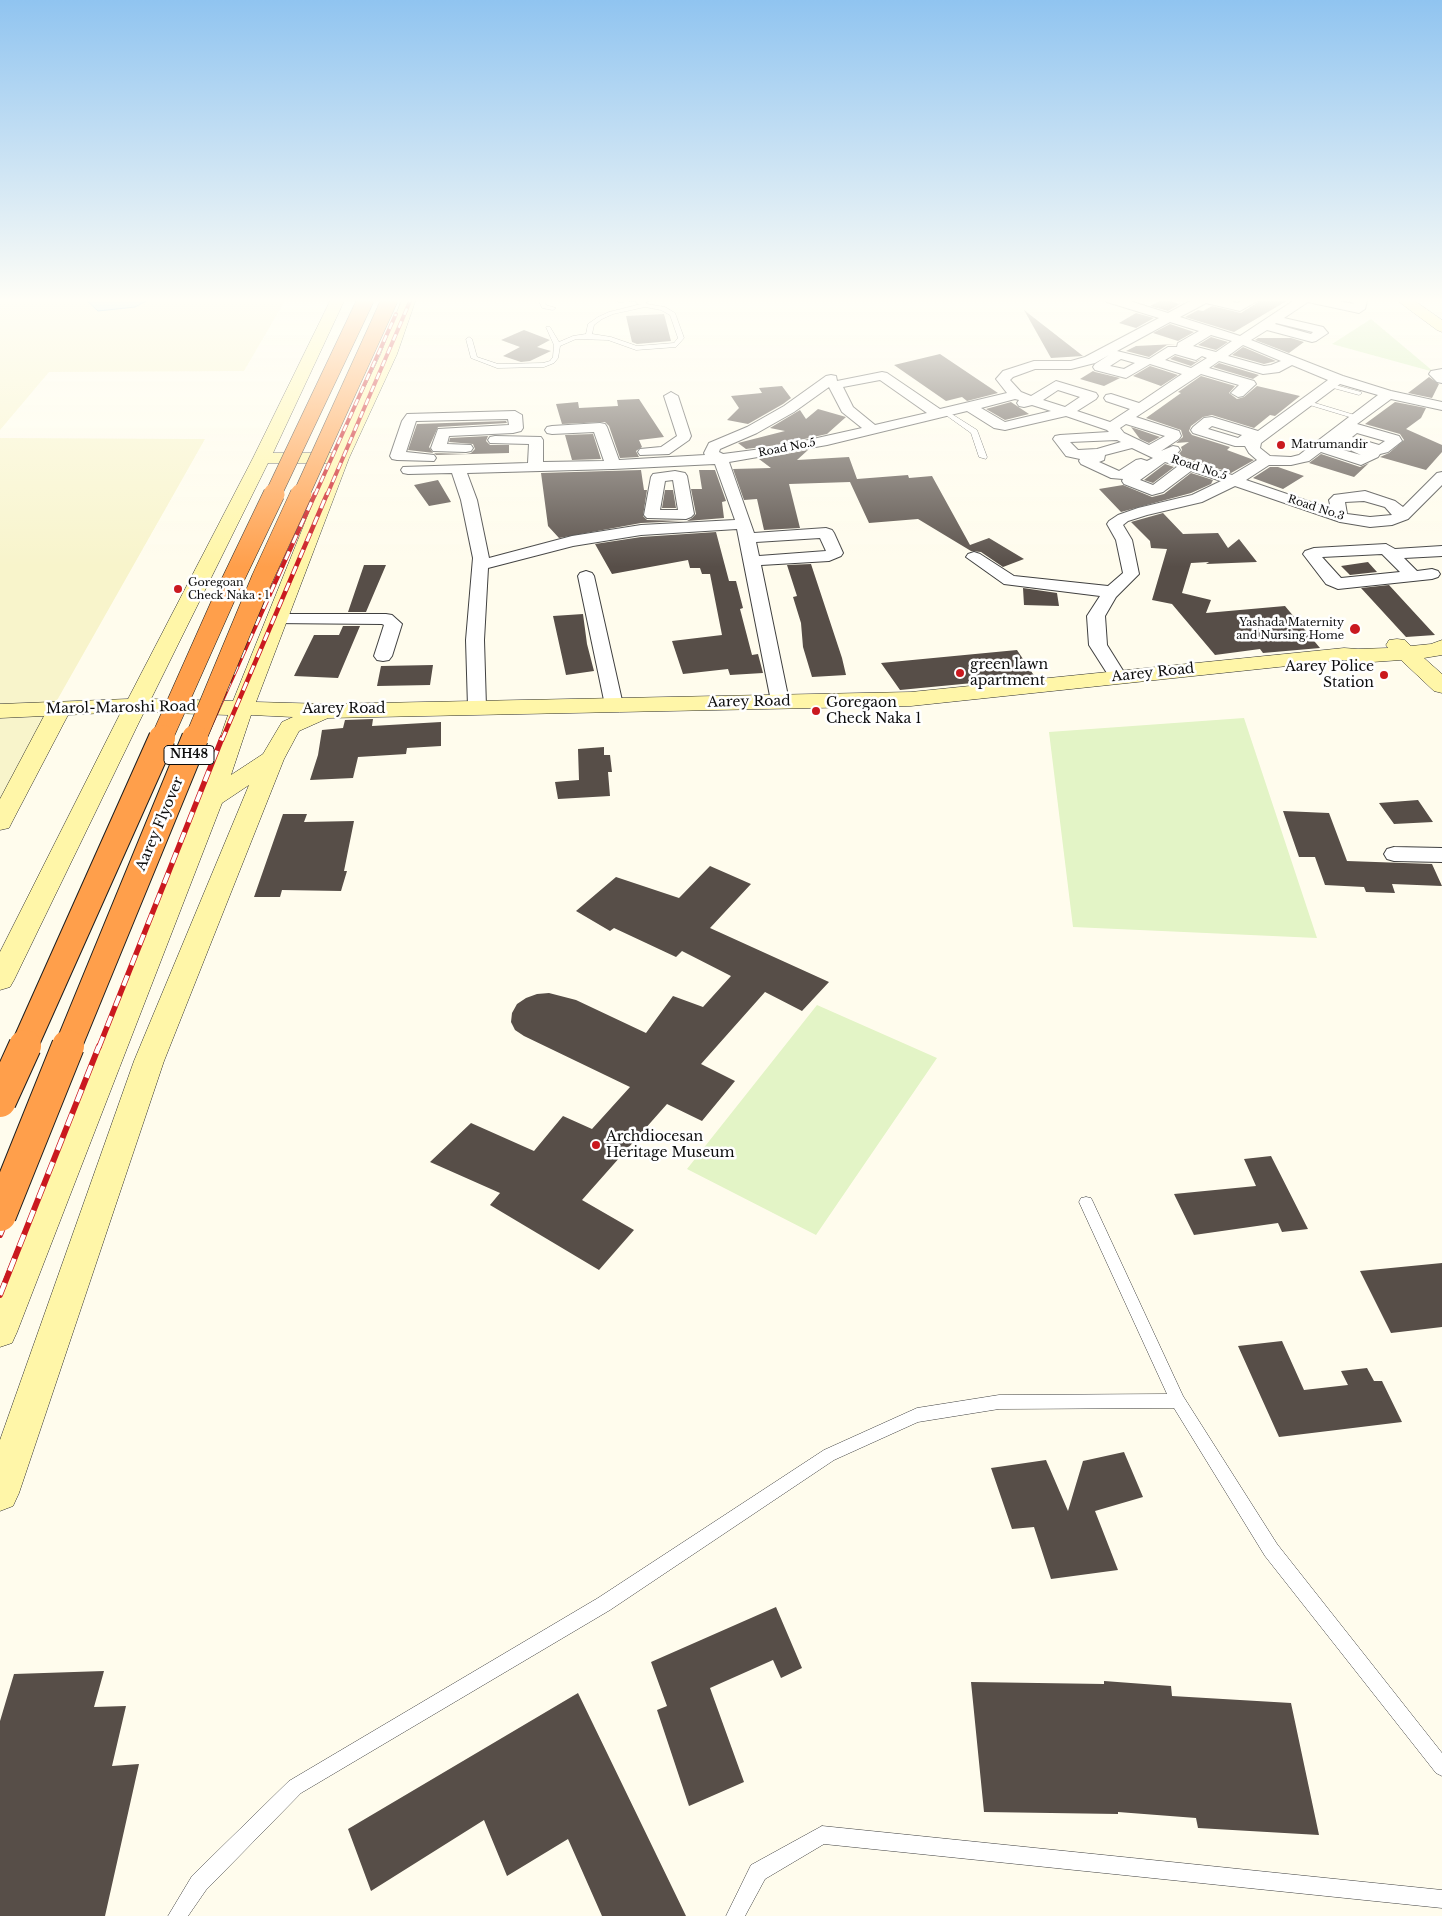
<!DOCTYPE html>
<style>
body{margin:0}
canvas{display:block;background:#fffced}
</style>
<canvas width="1442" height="1916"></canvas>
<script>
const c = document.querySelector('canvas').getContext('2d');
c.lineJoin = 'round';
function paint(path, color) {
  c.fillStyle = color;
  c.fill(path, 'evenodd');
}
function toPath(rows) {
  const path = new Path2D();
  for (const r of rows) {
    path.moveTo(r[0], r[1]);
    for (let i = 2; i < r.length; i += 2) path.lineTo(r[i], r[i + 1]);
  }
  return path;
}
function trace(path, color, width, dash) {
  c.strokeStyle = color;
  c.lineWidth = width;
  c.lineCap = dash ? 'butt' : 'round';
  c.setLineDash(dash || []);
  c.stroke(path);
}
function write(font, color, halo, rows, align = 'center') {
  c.font = font + ' "Libre Baskerville",serif';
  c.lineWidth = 5;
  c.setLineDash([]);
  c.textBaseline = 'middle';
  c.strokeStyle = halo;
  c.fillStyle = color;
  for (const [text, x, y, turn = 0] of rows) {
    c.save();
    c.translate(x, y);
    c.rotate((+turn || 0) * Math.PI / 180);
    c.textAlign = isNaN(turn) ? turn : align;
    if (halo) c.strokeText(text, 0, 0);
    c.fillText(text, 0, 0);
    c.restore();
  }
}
paint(toPath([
 [0,299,286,299,244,371,49,372,0,430],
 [0,438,205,439,0,801]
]), '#f8f4cb');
paint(toPath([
 [1371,319,1434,372,1332,344]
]), '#d1edb3');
paint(toPath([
 [1244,718,1317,938,1073,927,1049,732],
 [817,1005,937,1058,816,1235,687,1169]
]), '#e3f4c6');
const water = toPath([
 [85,299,150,299,135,307,98,311,85,299]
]);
paint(water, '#adddfc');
trace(water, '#2d93d9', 1);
paint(toPath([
 [1164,299,1180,304,1168,311,1150,306],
 [1263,299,1290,299,1234,332,1185,317,1198,310,1203,311,1212,306,1241,313],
 [1024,310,1083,356,1051,358],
 [1136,313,1154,318,1136,328,1119,323],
 [664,314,671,341,637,344,632,342,626,316],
 [1170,324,1194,332,1178,341,1153,333],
 [524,330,550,340,537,347,551,351,530,361,521,362,503,356,520,347,501,340],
 [1211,337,1228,342,1216,350,1198,345],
 [1258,338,1291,338,1304,342,1289,353,1255,340],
 [1176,344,1167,345,1149,357,1126,351,1136,346],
 [1243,347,1276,361,1264,364,1232,355],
 [940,354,998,393,967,401,962,397,946,401,894,365],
 [1175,356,1195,362,1203,358,1191,366,1170,359],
 [1219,363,1259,375,1253,379,1213,367],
 [1150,366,1178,375,1161,386,1133,376],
 [1093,371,1095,372,1120,378,1104,386,1080,379],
 [1201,376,1235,386,1229,393,1237,399,1244,397,1257,386,1300,396,1275,416,1270,415,1254,428,1212,415,1203,417,1191,426,1189,431,1192,435,1230,447,1227,450,1254,460,1231,473,1178,455,1182,450,1181,447,1189,442,1176,443,1183,437,1181,430,1146,418,1181,393,1178,392],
 [1429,377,1439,384,1432,398,1408,393],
 [782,386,791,398,783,404,748,424,727,420,739,408,731,396,762,393,759,388],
 [639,399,664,437,639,440,642,447,636,451,639,457,620,458,609,426,605,422,562,424,556,404,578,402,579,408,618,406,617,400],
 [1011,402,1029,414,1005,420,986,409],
 [1395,402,1426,408,1421,418,1406,429,1442,445,1442,452,1426,470,1380,457,1389,453,1404,440,1400,434,1365,424],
 [818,409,846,417,827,434,777,445,746,449,738,443,785,431,770,428,800,410,806,419],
 [506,421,507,423,438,427,429,447,433,453,466,454,471,453,475,449,473,444,449,442,450,438,488,436,486,441,490,445,509,445,509,453,436,455,434,453,408,450,417,424],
 [1131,427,1160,437,1149,443,1140,439],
 [593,434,601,459,572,460,565,435],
 [808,450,797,460,849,457,857,479,908,475,909,478,932,476,970,545,989,538,1024,559,1003,567,981,552,971,551,918,519,869,523,850,482,789,484,800,528,764,530,757,499,744,500,733,469,771,468,759,459],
 [1321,454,1360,467,1369,463,1354,477,1309,463],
 [1165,464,1174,467,1153,483,1144,480],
 [1270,467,1278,467,1304,476,1283,489,1253,478],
 [641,470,644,490,647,490,643,516,647,520,684,521,641,523,559,538,548,526,541,473],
 [699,470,715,470,726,501,722,502,724,518,687,521,692,518,696,514,691,489,702,489],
 [1191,473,1213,480,1211,484,1191,493,1121,512,1099,489,1123,485,1152,497,1164,494],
 [438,480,451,502,429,506,414,485],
 [665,490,673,490,676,508,662,508],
 [1163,513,1183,534,1218,533,1228,548,1239,539,1257,562,1206,564,1209,562,1191,563,1182,593,1211,600,1206,613,1285,606,1320,648,1263,653,1260,649,1215,655,1172,604,1152,600,1167,549,1151,548,1150,541,1131,522],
 [716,532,729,581,736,581,743,608,740,609,752,655,758,654,763,673,730,675,728,669,683,674,672,641,722,635,710,574,702,574,700,568,690,568,688,560,612,574,595,544,641,537],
 [1368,562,1377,572,1350,575,1341,566],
 [811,564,842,658,846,675,812,677,803,647,801,623,793,597,797,596,787,565],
 [364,565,386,565,366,612,348,612],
 [1389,585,1435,635,1406,637,1361,588],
 [1023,588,1057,593,1059,606,1024,605],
 [583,614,587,644,594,671,566,675,553,616],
 [343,626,360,626,338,678,294,676,314,635,339,635],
 [1017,650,1035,677,900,690,881,663],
 [433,665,430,685,377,686,381,666],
 [373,719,372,726,441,722,441,746,407,748,406,754,358,757,353,778,310,780,318,755,322,730,343,728,345,720],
 [604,747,604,755,610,755,612,772,608,772,610,796,558,799,555,782,579,780,578,749],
 [1418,800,1433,822,1394,824,1379,803],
 [1283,811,1329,813,1347,861,1432,864,1442,886,1392,884,1395,893,1366,892,1364,887,1325,885,1315,857,1299,857],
 [283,814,307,814,304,822,354,821,344,871,347,871,341,891,282,890,280,897,254,897],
 [710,866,751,884,710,928,829,982,802,1011,765,992,701,1064,735,1081,702,1121,667,1104,582,1200,634,1230,599,1270,490,1205,500,1193,430,1162,471,1123,534,1151,563,1116,592,1129,630,1087,524,1036,515,1030,511,1022,512,1013,517,1004,526,998,537,994,549,993,576,1000,646,1033,673,996,703,1007,731,976,682,951,676,957,614,928,610,931,576,911,616,877,679,898],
 [1271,1156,1308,1229,1282,1232,1278,1223,1194,1235,1174,1194,1256,1186,1244,1159],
 [1442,1263,1442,1327,1391,1333,1360,1271],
 [1282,1341,1304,1390,1348,1385,1341,1371,1367,1368,1374,1381,1382,1381,1402,1422,1279,1437,1238,1346],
 [1124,1452,1143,1497,1095,1511,1118,1570,1051,1579,1034,1527,1012,1529,991,1468,1046,1460,1068,1511,1083,1461],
 [776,1607,802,1668,781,1678,773,1660,710,1688,744,1782,689,1806,657,1710,667,1706,651,1662],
 [104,1671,94,1707,126,1706,112,1766,139,1764,105,1916,0,1916,0,1721,14,1674],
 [1104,1681,1171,1686,1172,1696,1291,1703,1319,1835,1198,1828,1196,1818,1118,1812,1118,1814,984,1812,971,1682,1104,1684],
 [578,1693,686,1916,602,1916,568,1839,507,1876,484,1820,371,1891,348,1829]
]), '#574e48');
const lane = toPath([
 [538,299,544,299,546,305,556,308,553,310,542,308,538,299],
 [620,299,643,299,647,304,665,307,675,313,684,338,676,347,636,350,608,340,576,339,560,346,558,358,554,363,544,367,497,368,471,358,466,339,469,337,472,339,477,357,498,364,543,363,550,361,553,357,554,345,546,327,550,327,559,342,573,336,586,334,588,324,598,317,609,312,641,304,639,301,618,302,618,300,620,299],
 [645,307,661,310,670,315,678,338,674,343,637,346,611,337,592,334,594,325,602,319,613,314,645,307],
 [1328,383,1361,392,1362,393,1359,395,1326,386,1325,385,1328,383],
 [1305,400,1358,416,1359,417,1356,419,1303,403,1302,402,1305,400],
 [943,411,947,411,977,430,987,457,986,459,979,457,971,433,943,413,943,411],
 [1086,1197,1091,1198,1093,1202,1183,1396,1277,1544,1442,1753,1442,1776,1436,1773,1265,1556,1174,1408,999,1409,918,1422,834,1460,610,1610,301,1793,206,1890,188,1916,168,1916,192,1876,289,1781,598,1598,824,1450,917,1408,999,1395,1167,1394,1079,1202,1081,1198,1086,1197],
 [822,1826,1442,1890,1442,1908,824,1844,765,1879,745,1916,726,1916,751,1865,822,1826]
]);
const street = toPath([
 [634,299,647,299,648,301,642,305,638,304,634,299],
 [1105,299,1123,299,1168,313,1194,299,1221,299,1238,303,1246,299,1261,299,1240,311,1206,303,1180,317,1240,336,1296,299,1328,299,1354,304,1347,299,1366,299,1367,301,1365,309,1359,313,1308,302,1284,318,1323,327,1328,333,1316,341,1312,342,1267,330,1251,340,1343,376,1391,391,1442,402,1442,410,1391,399,1357,424,1399,436,1402,441,1388,452,1380,454,1378,457,1361,465,1321,452,1309,461,1304,462,1291,465,1269,465,1246,480,1331,509,1329,500,1334,495,1365,491,1395,501,1403,507,1437,473,1442,472,1442,485,1408,519,1392,525,1370,527,1340,522,1235,486,1202,502,1147,515,1128,521,1123,525,1132,540,1139,574,1116,597,1105,616,1107,645,1127,677,1124,681,1118,682,1112,681,1089,645,1087,616,1100,596,1004,584,966,557,968,554,974,552,980,554,1014,576,1108,586,1123,573,1116,540,1107,524,1109,521,1118,515,1138,508,1192,495,1221,481,1191,471,1163,492,1152,495,1147,493,1124,484,1122,481,1123,479,1111,478,1081,464,1079,461,1080,459,1066,456,1053,439,1055,436,1060,435,1109,432,1107,430,1066,416,1005,430,994,428,967,411,827,445,729,462,754,533,826,528,832,530,834,533,843,553,841,556,829,561,761,565,789,701,787,705,780,707,773,705,771,701,737,529,641,535,573,546,488,568,484,640,486,707,484,711,477,713,470,711,468,707,466,640,473,558,461,500,452,473,408,474,403,473,401,470,403,467,528,463,529,444,490,443,488,440,490,437,495,436,541,437,543,440,543,462,604,461,594,432,552,434,547,433,545,430,547,427,552,426,600,423,605,424,607,427,619,460,705,455,704,453,709,443,747,427,784,406,826,376,831,375,836,376,837,381,882,372,887,373,940,409,1007,393,996,379,1003,371,1034,361,1071,361,1085,357,1159,318,1107,302,1105,299],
 [1170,322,1199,331,1178,343,1177,347,1168,347,1149,359,1117,351,1170,322],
 [1276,323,1313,332,1311,334,1275,324,1276,323],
 [1211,335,1232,341,1216,352,1193,346,1211,335],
 [1243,345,1281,361,1271,365,1264,366,1228,356,1243,345],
 [1175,354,1196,360,1202,356,1207,358,1191,368,1165,360,1175,354],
 [1109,355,1095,364,1093,367,1095,370,1126,378,1150,364,1182,374,1139,403,1111,394,1106,395,1104,398,1106,401,1130,409,1110,422,1077,411,1096,399,1098,396,1096,393,1056,381,1031,396,1021,392,1010,380,1013,377,1035,369,1071,369,1095,363,1109,355],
 [1121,359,1135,363,1124,369,1110,366,1121,359],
 [1219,361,1263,374,1279,372,1292,365,1328,380,1258,431,1212,417,1204,418,1193,427,1191,430,1193,433,1235,446,1245,446,1249,453,1257,460,1232,475,1175,456,1180,450,1178,447,1173,446,1161,451,1179,439,1181,436,1179,431,1136,417,1201,374,1239,385,1231,393,1238,397,1243,396,1256,384,1254,381,1209,368,1219,361],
 [880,380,927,413,875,425,853,407,843,387,880,380],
 [1340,384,1378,395,1299,455,1291,457,1270,456,1260,448,1261,443,1340,384],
 [829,387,842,412,862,428,777,447,723,454,719,452,720,449,757,433,794,412,829,387],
 [1058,390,1080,397,1065,407,1043,400,1058,390],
 [1015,399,1019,400,1017,403,1019,406,1024,407,1032,405,1051,411,1005,422,981,408,1015,399],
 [1126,424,1165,436,1149,445,1124,433,1120,428,1126,424],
 [1212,426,1242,435,1238,438,1208,429,1212,426],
 [1357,433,1385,441,1379,445,1352,437,1357,433],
 [1117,440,1121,442,1097,449,1078,450,1070,442,1117,440],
 [1341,443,1351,446,1350,448,1352,451,1361,455,1336,448,1341,443],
 [1132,448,1153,458,1147,461,1141,459,1136,460,1119,471,1099,462,1104,460,1105,455,1132,448],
 [1165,462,1178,466,1153,485,1140,480,1165,462],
 [715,464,735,520,641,525,572,536,489,558,477,500,467,473,613,469,715,464],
 [1364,501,1385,507,1392,515,1370,517,1347,514,1345,502,1364,501],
 [820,538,826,551,759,556,756,542,820,538],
 [1442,369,1442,383,1437,382,1429,374,1431,371,1442,369],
 [671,392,678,396,691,436,689,440,669,454,640,455,638,452,640,449,661,447,677,436,664,396,671,392],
 [515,411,522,415,523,428,521,431,513,433,449,436,447,444,471,445,473,448,471,451,466,452,433,451,431,448,438,429,509,425,508,419,416,421,406,452,434,455,436,458,434,461,397,460,392,459,390,456,402,421,407,414,515,411],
 [675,471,685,473,687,476,694,514,691,517,686,519,647,518,644,515,651,477,653,474,675,471],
 [673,480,678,510,660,510,665,481,673,480],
 [1386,544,1395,549,1442,546,1442,556,1404,558,1417,571,1432,569,1438,571,1440,574,1438,577,1432,579,1338,589,1326,584,1303,554,1305,551,1314,548,1386,544],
 [1382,554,1400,572,1341,578,1322,557,1382,554],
 [586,571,592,573,594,576,623,705,621,709,614,711,607,709,605,705,578,576,580,573,586,571],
 [277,614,386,614,392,615,402,624,392,656,389,660,383,661,377,660,374,656,384,625,382,624,271,623,268,619,271,615,277,614],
 [1394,847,1442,848,1442,862,1394,861,1387,859,1384,854,1387,849,1394,847]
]);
const secondary = toPath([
 [331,299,345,299,273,453,334,453,381,354,402,299,416,299,397,354,349,458,256,702,327,704,911,692,1344,648,1358,649,1388,648,1386,645,1389,640,1397,639,1405,640,1411,646,1431,644,1442,640,1442,655,1424,658,1442,674,1442,693,1434,691,1401,660,1358,663,1344,660,911,706,328,718,299,731,284,759,164,1061,19,1493,13,1506,0,1511,0,1440,134,1061,249,785,222,803,17,1332,12,1343,0,1347,0,1289,199,799,228,715,144,712,14,980,10,987,0,990,0,952,121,712,68,715,12,822,9,828,0,830,0,799,44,716,0,718,0,704,128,699,253,458,331,299],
 [268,463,329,463,233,701,151,699,268,463],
 [251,715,293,717,282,722,263,754,231,775,251,715],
 [1395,299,1412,299,1442,320,1442,332,1437,330,1395,299]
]);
trace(lane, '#404040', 1);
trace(street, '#404040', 2);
trace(secondary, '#2f2f2f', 1);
paint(lane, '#fff');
paint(street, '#fff');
paint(secondary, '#fff6a8');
const railFar3 = toPath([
 [315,495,396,314],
 [327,495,411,299]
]);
const railFar2 = toPath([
 [204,740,315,494],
 [222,740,327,494]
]);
const railFar1 = toPath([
 [77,1047,205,738],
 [99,1047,222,738]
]);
const rail = toPath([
 [0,1235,78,1046],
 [0,1295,99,1046]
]);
trace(railFar3, '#ca191f', 4);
trace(railFar2, '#ca191f', 4.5);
trace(railFar1, '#ca191f', 5.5);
trace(rail, '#ca191f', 6);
trace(railFar3, '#fff', 2.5, [7]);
trace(railFar2, '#fff', 3, [9]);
trace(railFar1, '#fff', 4, [11]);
trace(rail, '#fff', 4.5, [13]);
const highwayBridgeFar3 = toPath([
 [273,495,366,299],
 [301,495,390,299]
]);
const highwayBridgeFar2 = toPath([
 [161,740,226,594,274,494],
 [195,740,262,579,301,494]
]);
const highwayBridgeFar1 = toPath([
 [24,1047,162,738],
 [68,1047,195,738]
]);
const highwayBridge = toPath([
 [0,1101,25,1046],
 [0,1215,68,1046]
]);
trace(highwayBridgeFar3, '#1e1e1e', 17, []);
trace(highwayBridgeFar2, '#1e1e1e', 22, []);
trace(highwayBridgeFar1, '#1e1e1e', 28, []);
trace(highwayBridge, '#1e1e1e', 34, []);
trace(highwayBridgeFar3, '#ff9f4b', 16);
trace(highwayBridgeFar2, '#ff9f4b', 21);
trace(highwayBridgeFar1, '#ff9f4b', 26);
trace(highwayBridge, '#ff9f4b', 32);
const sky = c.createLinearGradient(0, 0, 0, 567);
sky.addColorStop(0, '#90c4f0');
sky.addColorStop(0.53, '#fffef7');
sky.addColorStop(1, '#fffef700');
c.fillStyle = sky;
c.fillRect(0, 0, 1442, 567);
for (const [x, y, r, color] of [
 [1281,445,5,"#ca191f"],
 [178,589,5,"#ca191f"],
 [1355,629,6,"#ca191f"],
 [960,673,5,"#ca191f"],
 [1384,675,5,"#ca191f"],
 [816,711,5,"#ca191f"],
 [596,1145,5,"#ca191f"]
]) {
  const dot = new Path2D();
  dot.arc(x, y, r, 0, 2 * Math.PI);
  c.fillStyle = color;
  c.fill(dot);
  trace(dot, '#fff', 2);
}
write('11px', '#0d0d0d', '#fff', [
 ["Matrumandir",1291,445],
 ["Goregoan",188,583],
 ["Check Naka : 1",188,596],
 ["Yashada Maternity",1344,623,"right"],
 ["and Nursing Home",1344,636,"right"]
], 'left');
write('11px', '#0d0d0d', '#fff', [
 ["Road No.5",787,448,-11],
 ["Road No.5",1199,468,18],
 ["Road No.3",1316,508,18]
]);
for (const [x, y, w] of [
 [189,755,50]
]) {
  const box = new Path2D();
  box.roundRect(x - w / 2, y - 9.5, w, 19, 4);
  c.fillStyle = '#fff';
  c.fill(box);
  trace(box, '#0d0d0d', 1);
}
write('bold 12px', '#0d0d0d', null, [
 ["NH48",189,755]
]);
write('14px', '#0d0d0d', '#fff', [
 ["green lawn",970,665],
 ["apartment",970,681],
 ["Aarey Police",1374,667,"right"],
 ["Station",1374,683,"right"],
 ["Goregaon",826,703],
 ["Check Naka 1",826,719],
 ["Archdiocesan",606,1137],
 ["Heritage Museum",606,1153]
], 'left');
write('14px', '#0d0d0d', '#fff', [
 ["Aarey Road",1153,673,-6],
 ["Aarey Road",749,702,-1],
 ["Marol-Maroshi Road",121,708,-1],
 ["Aarey Road",344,709],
 ["Aarey Flyover",160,824,-67]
]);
</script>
